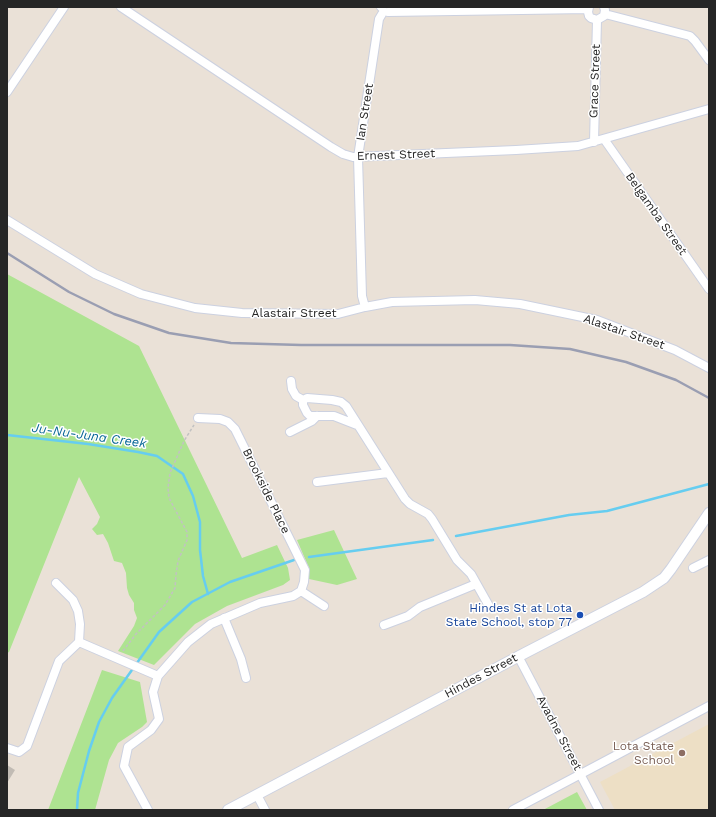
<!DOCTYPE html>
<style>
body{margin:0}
#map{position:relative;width:716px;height:817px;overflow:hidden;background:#eae1d7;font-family:"Work Sans",sans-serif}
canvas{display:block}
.frame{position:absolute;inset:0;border:8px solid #262626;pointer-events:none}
</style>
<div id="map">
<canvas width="716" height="817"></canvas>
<div class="frame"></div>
</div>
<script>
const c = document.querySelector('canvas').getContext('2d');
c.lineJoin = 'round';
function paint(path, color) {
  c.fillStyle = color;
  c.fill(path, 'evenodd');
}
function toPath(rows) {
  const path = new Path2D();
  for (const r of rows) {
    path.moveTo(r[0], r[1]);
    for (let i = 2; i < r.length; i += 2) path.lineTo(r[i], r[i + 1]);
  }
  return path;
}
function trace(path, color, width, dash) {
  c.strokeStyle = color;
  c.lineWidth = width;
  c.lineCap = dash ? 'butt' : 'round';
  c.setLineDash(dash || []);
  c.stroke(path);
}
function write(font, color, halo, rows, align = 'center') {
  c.font = font + ' "Work Sans",sans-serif';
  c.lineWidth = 3;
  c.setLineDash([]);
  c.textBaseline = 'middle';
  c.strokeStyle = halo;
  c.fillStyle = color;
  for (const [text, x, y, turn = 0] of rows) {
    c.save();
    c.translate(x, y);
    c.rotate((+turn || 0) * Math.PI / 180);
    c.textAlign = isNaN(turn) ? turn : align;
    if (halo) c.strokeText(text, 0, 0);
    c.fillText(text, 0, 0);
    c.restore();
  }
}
paint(toPath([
 [709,724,709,810,615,810,600,782]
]), '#eddfc5');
paint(toPath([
 [7,274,139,346,242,558,277,545,288,568,290,580,283,585,227,606,195,624,154,665,118,651,134,626,137,618,134,610,134,603,129,595,127,588,126,573,122,563,114,561,108,543,103,534,97,535,92,529,97,524,100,517,79,477,9,652,7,653],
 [334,530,357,579,337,585,309,579,309,568,297,540],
 [102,670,140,682,147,722,142,727,118,743,109,760,95,810,48,810],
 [577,792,587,810,543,810]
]), '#aee391');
trace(toPath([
 [7,435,88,444,138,452,157,456,183,474,193,496,200,522,200,550,203,576,208,594],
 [456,536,569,515,607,511,709,484],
 [309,557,433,540],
 [77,810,78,793,89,751,99,722,112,698,159,632,192,602,230,582,294,560]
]), '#66cdf0', 2.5);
paint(toPath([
 [7,765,15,770,7,783]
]), '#c1bbb4');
const minor = toPath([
 [121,7,331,147,343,154,353,157,516,150,578,146,709,109],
 [381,7,382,8],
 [589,7,588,12,589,16,591,18,597,20,604,16,605,10,604,7],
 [388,12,588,9],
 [605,14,690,36,695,41,709,60],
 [7,92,64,7],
 [604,139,709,289],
 [594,142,597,20],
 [7,220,95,274,141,294,195,308,242,313,338,314,365,307,392,302,475,300,520,304,597,320,675,350,709,368],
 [365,307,362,296,358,157,379,19,382,14],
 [291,381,292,389,296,396,303,400],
 [357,425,334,416,310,416,307,413,303,405,303,400,307,398,332,400,341,402,346,406,405,499,410,504,428,514,432,519,457,560,471,574,489,606],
 [290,432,312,421,317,416],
 [317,482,388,473],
 [693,568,709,560],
 [56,583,73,600,78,611,80,624,79,642],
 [301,591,324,606],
 [224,618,241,659,246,678],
 [384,625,408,616,420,607,476,584],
 [518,656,599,810],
 [7,748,19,752,27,746,59,661,79,642,158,676],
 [257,795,265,810],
 [148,810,124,766,128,747,151,730,159,719,153,692,158,676,188,642,211,624,260,603,293,596,301,591,304,582,305,570,235,429,228,422,220,419,198,418],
 [513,810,709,706]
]);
const tertiary = toPath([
 [228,810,525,653,643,592,664,578,671,569,709,513]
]);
trace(minor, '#ccd1e0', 10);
trace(tertiary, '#ccd1e0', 12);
trace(toPath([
 [123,651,136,634,165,605,175,588,176,575,178,561,187,540,187,532,169,498,168,488,170,473,184,441,194,425]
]), '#c2c2c2', 1.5, [3, 2]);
trace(minor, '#fff', 8);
trace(tertiary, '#fff', 10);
trace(toPath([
 [7,253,69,292,114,314,169,333,231,343,301,345,510,345,570,349,626,362,676,380,709,398]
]), '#9a9eb2', 2.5);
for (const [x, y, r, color] of [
 [580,615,4,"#1a4fb4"],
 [682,753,4,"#8d6e63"]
]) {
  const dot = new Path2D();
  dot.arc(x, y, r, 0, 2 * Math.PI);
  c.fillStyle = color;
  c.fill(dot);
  trace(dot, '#fff', 1.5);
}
write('12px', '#262626', '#fff', [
 ["Grace Street",595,81,-88],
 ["Ian Street",365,112,-81],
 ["Ernest Street",396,155,-2],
 ["Belgamba Street",656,214,55],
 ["Alastair Street",294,313],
 ["Alastair Street",624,332,19],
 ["Brookside Place",266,491,64],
 ["Hindes Street",481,676,-28],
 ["Avadne Street",559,733,62]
]);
write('12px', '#164399', '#fff', [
 ["Hindes St at Lota",572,608],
 ["State School, stop 77",572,622]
], 'right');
write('12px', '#785e54', '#fff', [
 ["Lota State",674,746],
 ["School",674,760]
], 'right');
write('italic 13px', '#0a6897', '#fff', [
 ["Ju-Nu-Juna Creek",89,436,8]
]);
</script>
